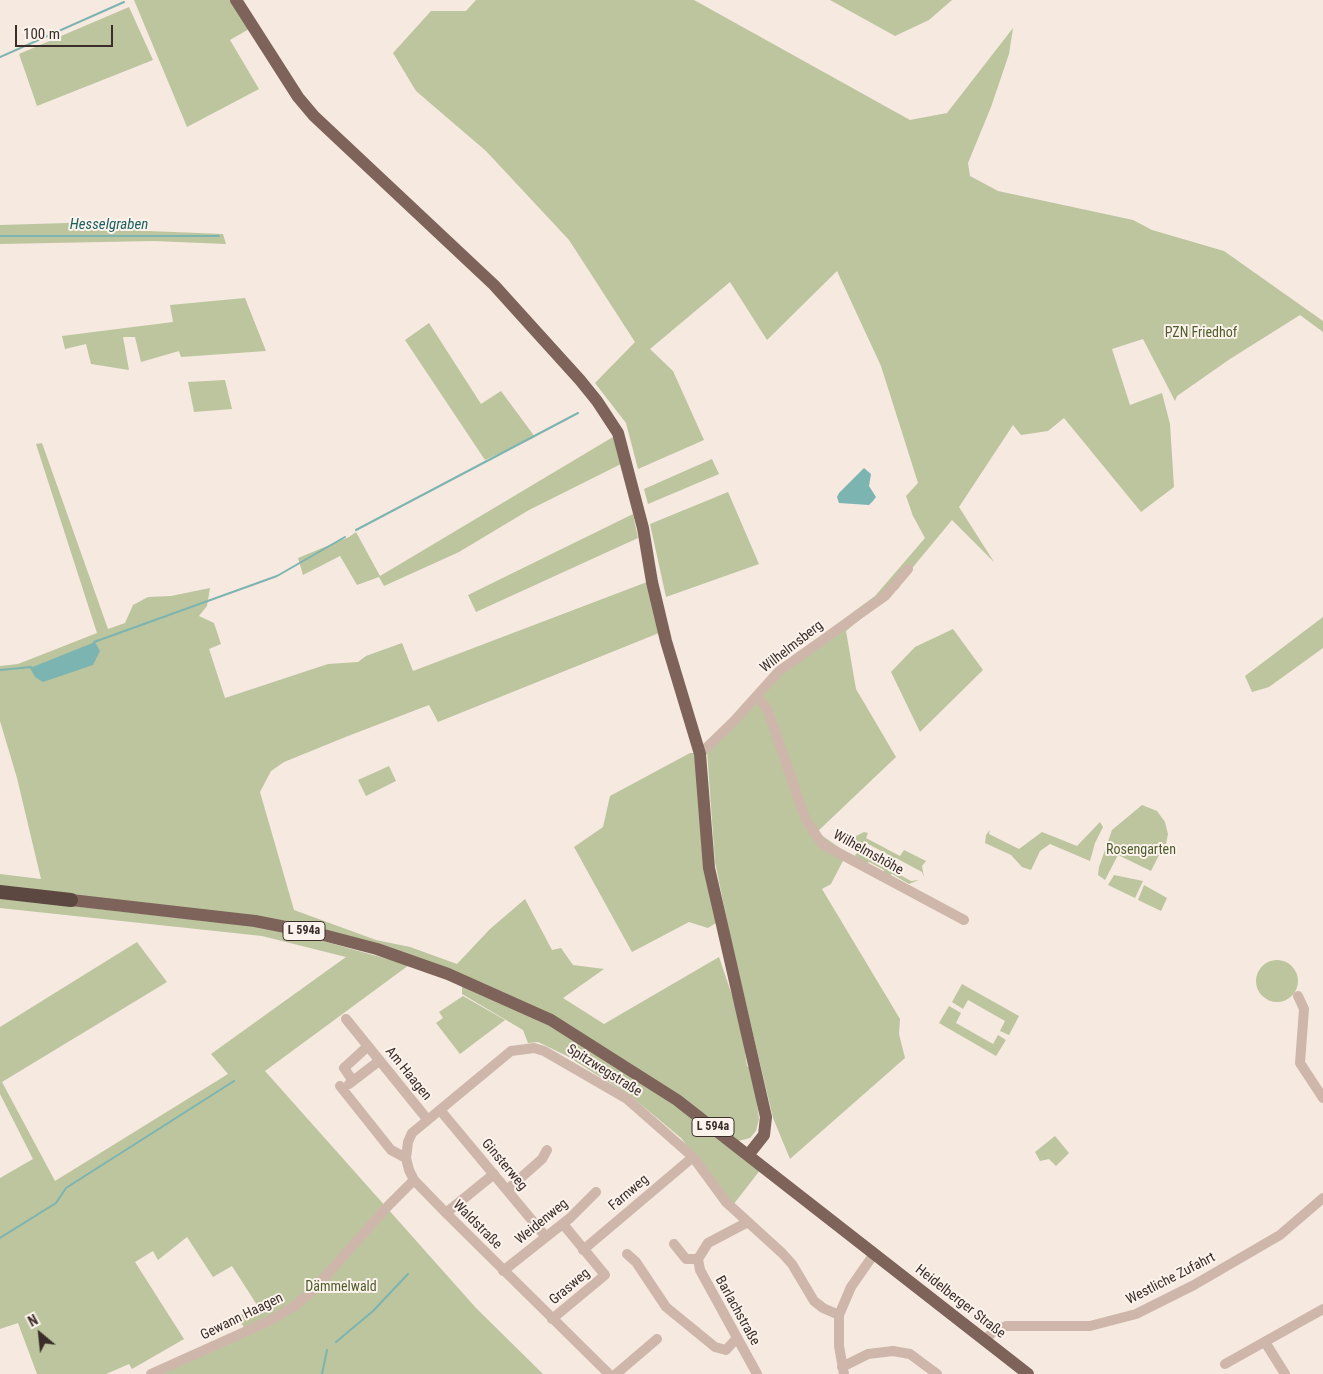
<!DOCTYPE html>
<meta charset="utf-8">
<style>
body{margin:0}
#map{position:relative;width:1323px;height:1374px;overflow:hidden;background:#f5e9e0;font-family:"Roboto Condensed",sans-serif}
canvas{display:block}
.north{position:absolute;left:15px;top:1309px;width:50px;height:50px;-webkit-text-stroke:4px #fcf3ed;paint-order:stroke;rotate:332deg;font-size:14px;font-weight:700;line-height:20px;text-align:center;color:#3b2e2a}
.north::after{content:'';display:block;margin:auto;width:18px;height:22px;background:#3b2e2a;clip-path:polygon(50% 0,100% 100%,50% 72%,0 100%)}
.scale{position:absolute;left:15px;top:25px;width:98px;height:22px;box-sizing:border-box;border:2px solid #3b2e2a;border-top:0;padding-left:6px;font-size:15px;line-height:18px;white-space:nowrap;color:#3b2e2a;-webkit-text-stroke:4px #fcf3ed;paint-order:stroke}
</style>
<div id="map">
<canvas width="1323" height="1374"></canvas>
<div class="north">N</div>
<div class="scale">100 m</div>
</div>
<script>
const c = document.querySelector('canvas').getContext('2d');
c.lineJoin = 'round';
function paint(path, color) {
  c.fillStyle = color;
  c.fill(path, 'evenodd');
}
function toPath(rows) {
  const path = new Path2D();
  for (const r of rows) {
    if (r.length === 3) {
      path.moveTo(r[0] + r[2], r[1]);
      path.arc(r[0], r[1], r[2], 0, 2 * Math.PI);
      continue;
    }
    path.moveTo(r[0], r[1]);
    for (let i = 2; i < r.length; i += 2) path.lineTo(r[i], r[i + 1]);
  }
  return path;
}
function trace(path, color, width, dash) {
  c.strokeStyle = color;
  c.lineWidth = width;
  c.lineCap = dash ? 'butt' : 'round';
  c.setLineDash(dash || []);
  c.stroke(path);
}
function write(font, color, halo, rows, align = 'center') {
  c.font = font + ' "Roboto Condensed",sans-serif';
  c.lineWidth = 4;
  c.setLineDash([]);
  c.textBaseline = 'middle';
  c.strokeStyle = halo;
  c.fillStyle = color;
  for (const [text, x, y, turn = 0] of rows) {
    c.save();
    c.translate(x, y);
    c.rotate((+turn || 0) * Math.PI / 180);
    c.textAlign = isNaN(turn) ? turn : align;
    if (halo) c.strokeText(text, 0, 0);
    c.fillText(text, 0, 0);
    c.restore();
  }
}
paint(toPath([
 [134,0,230,0,249,29,230,40,259,89,187,127],
 [476,0,694,0,910,120,947,113,1013,28,1009,54,991,107,968,163,970,176,998,191,1133,220,1152,230,1224,251,1323,321,1323,332,1300,315,1230,359,1177,396,1175,401,1143,339,1112,349,1130,405,1162,393,1170,424,1174,487,1141,512,1064,418,1048,431,1021,435,1013,425,959,507,994,562,952,520,904,578,899,588,846,631,856,689,896,757,817,832,847,853,831,884,822,889,900,1019,899,1034,905,1058,790,1159,773,1118,731,940,715,862,707,751,774,670,875,596,925,538,913,516,906,496,918,483,881,366,837,271,767,340,730,282,650,349,673,371,704,440,638,469,626,423,595,383,635,342,569,240,486,151,416,91,393,53,431,11,466,11],
 [830,0,952,0,929,20,895,36],
 [129,7,153,60,37,106,19,54],
 [68,223,148,231,223,234,226,244,154,241,0,244,0,225],
 [245,298,266,351,181,357,179,351,141,362,135,337,123,337,129,370,91,364,86,344,65,349,62,336,173,322,170,305],
 [429,323,481,404,501,391,535,437,485,460,405,340],
 [225,380,232,409,194,412,188,382],
 [613,437,623,463,529,510,459,552,384,586,379,577,357,585,340,556,303,575,298,558,349,537,356,532,380,576],
 [42,443,108,629,125,623,133,605,148,597,171,596,210,588,207,606,199,616,214,623,221,644,209,649,225,698,328,664,358,662,366,656,402,643,413,671,647,582,659,633,438,722,429,705,348,736,284,762,271,771,260,792,294,910,376,940,410,947,457,964,490,929,525,899,552,950,561,948,573,965,604,969,563,998,604,1024,719,957,741,1022,747,1066,751,1069,756,1096,759,1119,756,1131,750,1138,738,1141,628,1062,380,946,0,887,0,874,41,879,17,778,0,721,0,666,18,664,97,633,36,444],
 [712,459,719,474,648,504,644,489],
 [728,492,759,564,666,597,650,524],
 [633,514,638,538,476,612,468,595],
 [1323,617,1323,648,1269,687,1252,692,1245,676],
 [953,629,983,670,920,732,891,672,915,647],
 [690,753,695,753,716,923,708,928,689,922,632,952,574,847,603,827,610,796],
 [389,766,396,781,366,796,358,780],
 [1142,805,1157,811,1165,822,1168,834,1166,844,1161,847,1162,849,1151,871,1118,855,1105,880,1098,875,1099,867,1112,830],
 [1100,822,1103,827,1095,843,1090,861,1050,844,1040,851,1031,870,1022,867,1011,855,985,843,986,835,990,830,989,834,1019,849,1042,832,1077,846],
 [864,832,868,833,866,838,900,856,904,850,926,861,922,866,924,877,922,872,896,858,894,862,889,855,868,844,853,845,854,837],
 [861,850,871,854,868,859,883,866,890,865,893,867,891,870,911,881,919,880,909,884,892,874,886,877,882,874,884,870,869,862,864,865,856,859,855,855],
 [1114,875,1143,881,1135,898,1108,885],
 [1144,885,1167,898,1161,911,1138,900],
 [0,898,252,926,305,936,409,965,265,1071,476,1308,543,1374,146,1374,248,1333,237,1317,257,1305,232,1266,213,1277,187,1237,158,1260,153,1251,135,1262,184,1339,132,1369,129,1364,106,1374,37,1374,18,1323,0,1329,0,1178,33,1159,0,1094,0,1027,137,942,167,982,2,1082,55,1181,228,1074,211,1054,346,957,262,936,0,908],
 [1277,981,21],
 [462,984,551,1026,628,1071,761,1169,733,1205,681,1138,632,1097,567,1056,538,1042,528,1043,523,1030,462,994],
 [962,984,1019,1016,1009,1035,1000,1031,1005,1021,968,1000,963,1009,952,1002],
 [463,996,505,1020,460,1054,436,1023,443,1018,439,1012],
 [949,1006,961,1013,956,1023,993,1044,998,1035,1006,1040,996,1056,939,1023],
 [1055,1136,1069,1153,1056,1166,1049,1159,1040,1161,1035,1152]
]), '#bcc59e');
paint(toPath([
 [864,468,871,474,869,486,876,497,873,501,869,505,839,503,837,497,839,493],
 [95,642,100,651,93,665,43,682,35,677,30,668]
]), '#7cb4b1');
trace(toPath([
 [0,57,124,2],
 [0,236,219,236],
 [356,530,578,413],
 [94,642,277,576,345,537],
 [0,670,31,667],
 [0,1238,56,1203,66,1188,234,1081],
 [336,1342,373,1311,408,1274],
 [322,1374,327,1350]
]), '#7cb4b1', 2);
trace(toPath([
 [757,697,767,708,805,818,822,844,964,920],
 [700,754,734,721,779,671,885,596,908,569],
 [1298,996,1304,1009,1300,1063,1323,1098],
 [346,1019,427,1119],
 [353,1081,344,1068,368,1046],
 [349,1084,379,1061],
 [340,1086,391,1150,406,1158],
 [440,1110,546,1237],
 [507,1190,542,1159,547,1150],
 [446,1213,494,1174],
 [746,1223,708,1243,698,1259,700,1270,757,1374],
 [674,1244,686,1259,698,1259],
 [583,1250,693,1157],
 [627,1254,636,1262,666,1307,715,1347,726,1350,736,1339],
 [503,1271,570,1218,596,1192],
 [552,1319,605,1275,563,1224],
 [985,1340,994,1331,1006,1326,1090,1326,1136,1314,1194,1285,1280,1235,1323,1198],
 [1265,1342,1285,1374],
 [1225,1364,1323,1309],
 [842,1367,868,1354,893,1351,910,1354,937,1374],
 [151,1374,271,1320,296,1305,314,1289,388,1206,414,1180],
 [609,1374,446,1213,414,1180,409,1170,406,1158,408,1142,412,1133,511,1051,534,1048,544,1051,627,1099,693,1157,726,1202,782,1253,792,1264,814,1301,823,1308,839,1315],
 [616,1374,657,1339],
 [844,1374,839,1346,839,1315,851,1287,874,1254]
]), '#ceb7aa', 10);
trace(toPath([
 [236,0,298,97,314,116,494,285,580,380,597,401,618,433,643,528,652,582,666,641,700,754,709,868,766,1117,764,1135,749,1154],
 [71,900,255,921,316,933,377,949,448,974,551,1020,677,1100,1028,1374]
]), '#7e635a', 12);
trace(toPath([
 [0,892,71,900]
]), '#5d4741', 14);
for (const [x, y, w] of [
 [304,931,42],
 [713,1127,42]
]) {
  const box = new Path2D();
  box.roundRect(x - w / 2, y - 9.5, w, 19, 4);
  c.fillStyle = '#fcf3ed';
  c.fill(box);
  trace(box, '#3b2e2a', 1);
}
write('bold 12px', '#3b2e2a', null, [
 ["L 594a",304,931],
 ["L 594a",713,1127]
]);
write('14px', '#4f5c2c', '#fcf3ed', [
 ["PZN Friedhof",1201,333],
 ["Rosengarten",1141,850],
 ["Dämmelwald",341,1287]
]);
write('14px', '#3b2e2a', '#fcf3ed', [
 ["Wilhelmsberg",792,647,-38],
 ["Wilhelmshöhe",868,853,29],
 ["Spitzwegstraße",604,1071,32],
 ["Am Haagen",408,1074,51],
 ["Ginsterweg",504,1165,50],
 ["Farnweg",629,1193,-40],
 ["Weidenweg",542,1222,-39],
 ["Waldstraße",477,1225,45],
 ["Westliche Zufahrt",1171,1279,-27],
 ["Grasweg",570,1287,-40],
 ["Heidelberger Straße",960,1302,38],
 ["Barlachstraße",737,1311,61],
 ["Gewann Haagen",242,1317,-26]
]);
write('italic 15px', '#1c615e', '#fcf3ed', [
 ["Hesselgraben",109,225]
]);
</script>
